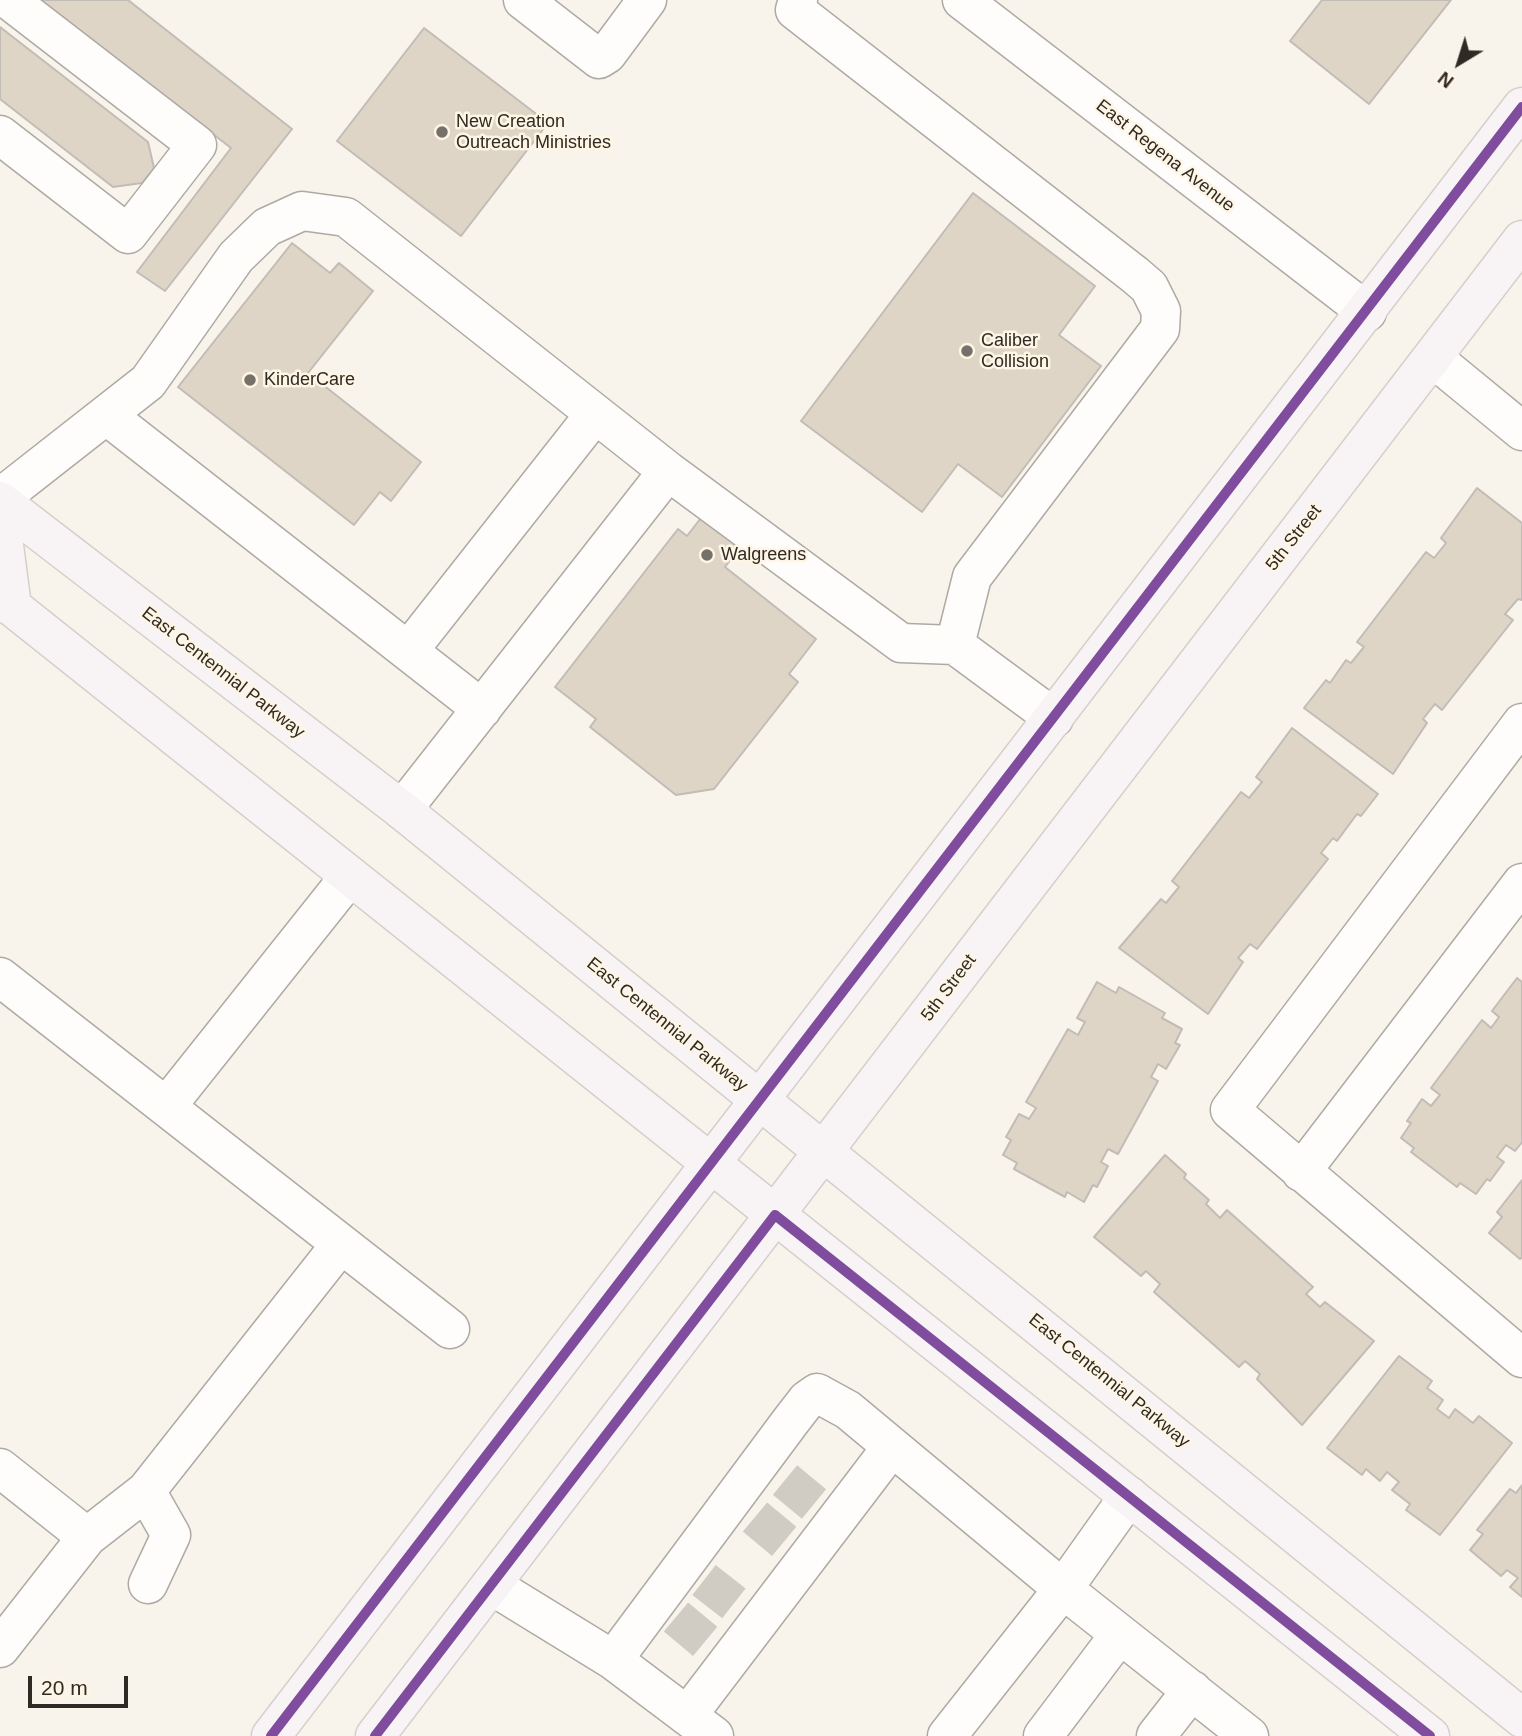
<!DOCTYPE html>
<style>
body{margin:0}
#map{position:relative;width:1522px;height:1736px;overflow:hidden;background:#f9f4eb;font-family:Helvetica,sans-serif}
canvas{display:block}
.north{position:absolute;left:1424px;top:28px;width:70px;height:70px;-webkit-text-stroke:5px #fff5e5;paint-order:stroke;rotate:218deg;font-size:19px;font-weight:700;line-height:28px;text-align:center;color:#2e2a24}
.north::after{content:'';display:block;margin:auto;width:24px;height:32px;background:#2e2a24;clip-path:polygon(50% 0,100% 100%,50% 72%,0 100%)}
.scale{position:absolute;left:28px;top:1676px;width:100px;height:32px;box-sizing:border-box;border:4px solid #2e2a24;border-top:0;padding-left:9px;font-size:21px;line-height:24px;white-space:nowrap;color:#2e2a24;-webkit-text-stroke:5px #fff5e5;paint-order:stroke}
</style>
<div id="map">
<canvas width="1522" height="1736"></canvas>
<div class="north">N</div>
<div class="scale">20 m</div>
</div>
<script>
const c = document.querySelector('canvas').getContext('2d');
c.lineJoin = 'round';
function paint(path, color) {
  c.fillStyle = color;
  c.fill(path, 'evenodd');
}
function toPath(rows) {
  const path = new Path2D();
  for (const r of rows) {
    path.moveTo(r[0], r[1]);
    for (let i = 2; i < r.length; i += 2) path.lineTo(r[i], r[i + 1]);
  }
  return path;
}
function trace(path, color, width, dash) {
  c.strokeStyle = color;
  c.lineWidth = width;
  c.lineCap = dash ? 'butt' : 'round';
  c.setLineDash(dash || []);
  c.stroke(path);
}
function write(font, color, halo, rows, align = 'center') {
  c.font = font + ' Helvetica,sans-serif';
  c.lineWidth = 5;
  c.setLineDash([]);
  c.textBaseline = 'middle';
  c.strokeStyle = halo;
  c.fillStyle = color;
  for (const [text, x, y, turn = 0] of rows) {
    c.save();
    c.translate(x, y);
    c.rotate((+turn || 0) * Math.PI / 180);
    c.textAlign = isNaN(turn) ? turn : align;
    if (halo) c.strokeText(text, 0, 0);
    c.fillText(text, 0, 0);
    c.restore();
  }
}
const building = toPath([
 [41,0,128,0,292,129,165,291,137,272,231,148,41,0],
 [1322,0,1451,0,1369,104,1290,41,1322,0],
 [0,27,148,142,154,168,142,183,113,187,0,99,0,27],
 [424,28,548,123,461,236,337,141,424,28],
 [973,193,1095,286,1059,335,1101,366,1002,497,958,464,922,512,801,421,973,193],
 [292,243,330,273,339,263,373,291,308,373,421,462,391,501,380,492,354,525,178,387,292,243],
 [1477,488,1522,523,1522,600,1518,599,1505,614,1513,620,1442,710,1435,704,1423,719,1427,723,1393,774,1304,708,1326,680,1330,683,1346,660,1351,663,1364,647,1357,642,1426,552,1434,558,1446,543,1441,538,1477,488],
 [704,514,742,545,725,567,816,639,789,674,798,682,714,789,676,795,590,727,596,719,555,687,678,529,687,536,704,514],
 [1292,728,1378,794,1361,816,1357,814,1337,841,1333,838,1321,853,1328,859,1257,949,1250,944,1238,958,1243,962,1208,1014,1119,948,1161,899,1166,903,1179,887,1172,881,1241,792,1249,798,1262,782,1256,777,1292,728],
 [1517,978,1522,982,1522,1142,1515,1151,1506,1145,1497,1157,1504,1162,1490,1181,1487,1179,1476,1194,1460,1183,1457,1187,1411,1152,1414,1148,1401,1138,1411,1123,1407,1121,1422,1099,1431,1106,1440,1095,1431,1088,1482,1020,1491,1028,1499,1017,1492,1011,1517,978],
 [1097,982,1116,993,1119,987,1165,1013,1162,1018,1182,1029,1175,1043,1180,1045,1166,1069,1158,1064,1151,1077,1158,1081,1118,1154,1108,1149,1101,1162,1108,1166,1097,1187,1093,1185,1084,1202,1067,1192,1065,1197,1014,1169,1017,1163,1003,1155,1011,1140,1006,1137,1019,1114,1029,1119,1036,1108,1026,1102,1068,1029,1078,1035,1085,1022,1077,1018,1097,982],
 [1165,1155,1186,1174,1184,1178,1209,1200,1206,1204,1220,1218,1227,1210,1313,1287,1306,1294,1320,1307,1325,1302,1374,1341,1302,1425,1257,1379,1260,1374,1245,1361,1239,1367,1154,1292,1160,1284,1146,1271,1141,1276,1094,1237,1165,1155],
 [1522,1180,1522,1257,1520,1259,1489,1233,1502,1217,1497,1212,1522,1180],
 [1399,1356,1432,1381,1427,1388,1443,1400,1437,1409,1449,1418,1455,1409,1473,1423,1479,1416,1512,1443,1440,1535,1406,1510,1410,1504,1392,1490,1399,1482,1387,1472,1380,1481,1366,1469,1362,1475,1327,1448,1399,1356],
 [1522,1485,1522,1597,1510,1587,1518,1578,1507,1570,1501,1576,1470,1550,1483,1534,1477,1530,1510,1489,1516,1493,1522,1485]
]);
paint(building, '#dfd5c6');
trace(building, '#c1bcb6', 2);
trace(toPath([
 [785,1480,814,1504],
 [755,1517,785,1542],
 [704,1580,736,1605],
 [676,1617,706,1642]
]), '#d0ccc3', 38, [38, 19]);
const minor = toPath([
 [523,0,599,59,607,54,647,0],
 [798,0,795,10,1135,275,1149,287,1161,311,1160,329,972,577,955,645],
 [962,0,1367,312],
 [0,135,128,234,197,145,9,0],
 [1433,358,1522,431],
 [106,415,482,709],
 [0,498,148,382,236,257,267,227,302,211,346,217,668,471,901,643,955,645,1054,718],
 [409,650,595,414],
 [1522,723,1230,1110,1522,1358],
 [402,810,668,471],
 [0,977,450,1329],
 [166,1107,350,876],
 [1301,1172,1522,883],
 [0,1468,87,1537,0,1648],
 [146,1491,171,1535,148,1584],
 [87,1537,146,1491,341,1244],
 [491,1585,613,1660,714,1736],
 [613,1660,790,1422,807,1400,817,1393,848,1410,1063,1589,1249,1736],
 [687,1716,891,1448],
 [947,1736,1063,1589,1129,1496],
 [1043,1736,1120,1634],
 [1156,1736,1192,1690]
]);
const major = toPath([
 [0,501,402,810,1522,1718],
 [0,515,12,607],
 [0,597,1430,1736],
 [271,1736,1522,107],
 [375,1736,1522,240]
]);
trace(minor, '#aeaaa3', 41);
trace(major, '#d3d0cc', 41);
trace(minor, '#fefdfc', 38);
trace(major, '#f8f4f6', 38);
trace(toPath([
 [271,1736,1522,107],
 [375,1736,775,1215,1430,1736]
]), '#804c9e', 10);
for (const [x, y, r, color] of [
 [442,132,7,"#75716a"],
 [967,351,7,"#75716a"],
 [250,380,7,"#75716a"],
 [707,555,7,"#75716a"]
]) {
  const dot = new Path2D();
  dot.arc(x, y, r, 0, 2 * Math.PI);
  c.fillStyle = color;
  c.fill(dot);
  trace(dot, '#fff5e5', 2.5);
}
write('18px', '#2e2a24', '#fff5e5', [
 ["New Creation",456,122],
 ["Outreach Ministries",456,143],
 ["Caliber",981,341],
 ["Collision",981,362],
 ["KinderCare",264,380],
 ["Walgreens",721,555]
], 'left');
write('18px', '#2e2a24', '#fff5e5', [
 ["East Regena Avenue",1165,156,38],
 ["5th Street",1294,538,-52],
 ["East Centennial Parkway",223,673,38],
 ["5th Street",949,988,-53],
 ["East Centennial Parkway",667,1025,39],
 ["East Centennial Parkway",1109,1381,39]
]);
</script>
